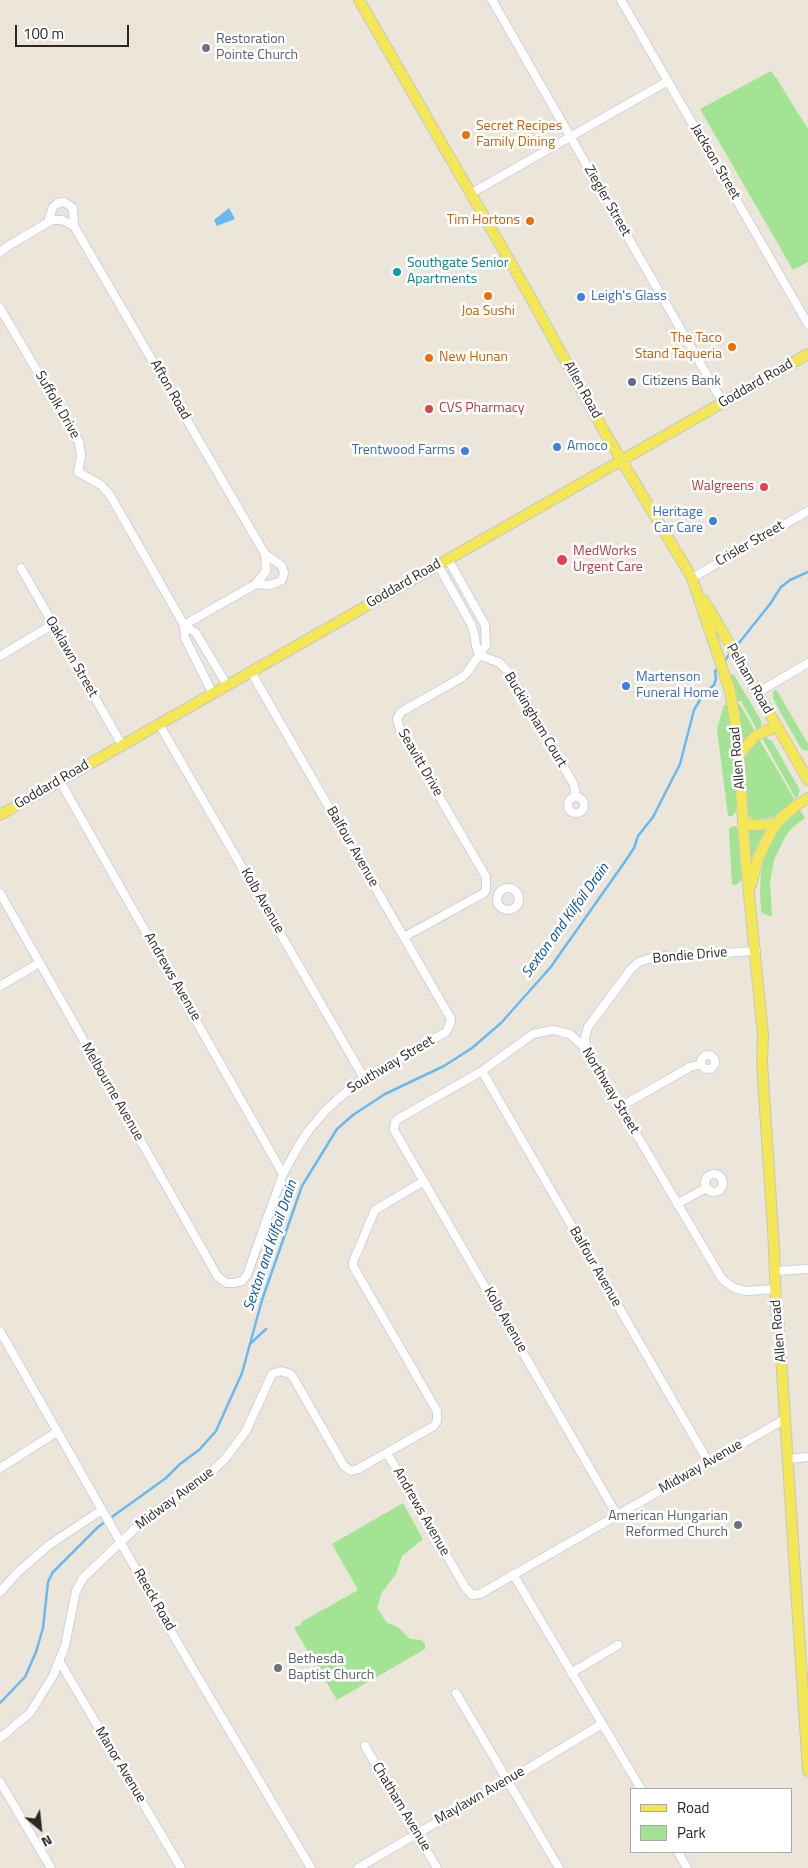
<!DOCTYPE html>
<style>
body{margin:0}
#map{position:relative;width:808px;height:1868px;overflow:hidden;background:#ebe6d9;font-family:"Titillium Web",sans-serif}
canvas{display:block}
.legend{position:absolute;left:630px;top:1788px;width:162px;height:65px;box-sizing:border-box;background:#fff;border:1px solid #a9a9a9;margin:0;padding:6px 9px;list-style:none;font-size:15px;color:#282828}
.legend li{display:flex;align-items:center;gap:10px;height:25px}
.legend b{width:25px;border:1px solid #a9a9a9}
.north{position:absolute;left:15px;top:1803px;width:50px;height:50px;-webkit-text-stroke:4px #fff;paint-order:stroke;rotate:152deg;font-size:14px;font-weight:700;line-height:20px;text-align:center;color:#282828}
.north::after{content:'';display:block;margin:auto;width:18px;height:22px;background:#282828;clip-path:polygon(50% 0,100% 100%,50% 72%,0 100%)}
.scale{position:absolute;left:15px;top:25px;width:114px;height:22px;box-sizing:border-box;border:2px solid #282828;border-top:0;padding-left:6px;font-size:15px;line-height:18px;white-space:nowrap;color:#282828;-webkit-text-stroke:4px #fff;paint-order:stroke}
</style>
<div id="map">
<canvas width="808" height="1868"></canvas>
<ul class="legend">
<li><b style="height:6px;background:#f4e755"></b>Road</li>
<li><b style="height:14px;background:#a3e494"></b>Park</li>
</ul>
<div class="north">N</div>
<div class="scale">100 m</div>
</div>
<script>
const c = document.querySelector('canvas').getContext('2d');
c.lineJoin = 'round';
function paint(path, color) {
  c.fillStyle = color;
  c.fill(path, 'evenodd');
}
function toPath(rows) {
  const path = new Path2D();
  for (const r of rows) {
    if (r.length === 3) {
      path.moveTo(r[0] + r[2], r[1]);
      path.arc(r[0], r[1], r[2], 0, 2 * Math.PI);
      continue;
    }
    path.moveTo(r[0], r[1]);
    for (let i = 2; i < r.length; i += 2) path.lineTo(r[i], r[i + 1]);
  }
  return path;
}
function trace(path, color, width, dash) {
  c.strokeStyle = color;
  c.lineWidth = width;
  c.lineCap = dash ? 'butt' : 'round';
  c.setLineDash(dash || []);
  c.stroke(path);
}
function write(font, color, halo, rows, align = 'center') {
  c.font = font + ' "Titillium Web",sans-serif';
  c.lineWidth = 5;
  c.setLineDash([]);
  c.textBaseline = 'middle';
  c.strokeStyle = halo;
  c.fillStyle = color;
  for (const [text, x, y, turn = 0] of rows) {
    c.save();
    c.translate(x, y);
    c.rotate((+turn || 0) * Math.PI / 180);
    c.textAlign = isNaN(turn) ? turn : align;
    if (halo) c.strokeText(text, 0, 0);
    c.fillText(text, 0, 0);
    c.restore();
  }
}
paint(toPath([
 [771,71,777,79,808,129,808,262,793,270,700,109],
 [732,674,734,675,762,722,760,728,757,730,741,701,737,701,731,676],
 [776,689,808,744,808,751,802,750,773,699,773,692],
 [739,703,755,731,743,740,737,704],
 [724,705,728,705,732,731,737,810,732,816,728,816,717,729],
 [762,738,767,738,772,741,797,785,800,791,796,799],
 [759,739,795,800,774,817,754,820,747,815,744,766,744,758,751,746],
 [800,810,805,818,793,827,785,837,774,860,770,882,772,916,766,915,761,912,760,890,761,872,764,857,776,832,791,817],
 [735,826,739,830,742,879,738,884,732,885,729,829,731,827],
 [748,829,764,829,765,830,751,858],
 [403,1503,423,1539,402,1556,396,1574,382,1592,377,1608,387,1623,398,1627,410,1639,421,1640,425,1643,425,1649,337,1700,294,1628,302,1624,301,1622,358,1590,332,1544]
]), '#a3e494');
paint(toPath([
 [229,208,235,219,217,226,214,220]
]), '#68b9f2');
trace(toPath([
 [735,648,770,604,781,587,790,580,808,572],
 [724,662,731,652],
 [251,1343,266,1329],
 [0,1703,25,1677,36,1652,43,1628,48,1582,53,1572,98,1527,166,1478,180,1464,199,1450,216,1431,242,1373,262,1300,302,1186,337,1129,353,1115,385,1094,444,1066,472,1048,501,1023,550,968,624,863,634,848,638,836,653,817,680,764,694,710,704,693,714,685,716,679,715,671,719,668]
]), '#68b9f2', 2.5);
const minor = toPath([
 [492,0,723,403],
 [621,0,808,324],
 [470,194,668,81],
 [48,222,53,207,58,203,64,202,73,208,74,226],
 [0,252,8,246,52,220,62,220,74,226,265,554,266,571,256,584,184,625],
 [0,308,79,442,81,456,78,472,101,485,110,495,184,625,185,638,213,694],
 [438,565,471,624,474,633,476,646,479,655,486,645,485,625,448,559],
 [21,568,122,745],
 [692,578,808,511],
 [256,584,268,585,276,583,282,580,284,573,282,566,265,554],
 [184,625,196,633,227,685],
 [0,656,52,625],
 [757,693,808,663],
 [159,724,364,1078],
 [60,781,283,1174],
 [576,805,8],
 [508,899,11],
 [486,889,486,877,400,729,397,719,401,712,459,679,466,674,479,655,500,663,510,674,574,785,576,797],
 [0,893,218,1277,227,1283,235,1283,242,1281,247,1275,283,1174,299,1145,309,1130,327,1109,355,1084,446,1032,450,1024,451,1019,251,672],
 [404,937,484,893,486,889],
 [0,986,39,963],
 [586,1049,585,1037,588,1027,631,969,639,962,654,957,756,951],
 [708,1062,7],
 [482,1071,709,1463],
 [620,1107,690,1067,701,1064],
 [714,1183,9],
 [677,1204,706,1188],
 [775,1271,808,1269],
 [0,1331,183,1652,311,1868],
 [387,1453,465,1587,472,1595,480,1594,785,1419],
 [788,1459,808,1457],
 [0,1468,57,1432],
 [617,1515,394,1130,395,1122,398,1119,482,1071,533,1034,553,1030,570,1034,586,1049,722,1279,734,1288,746,1291,776,1289],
 [513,1574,641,1789],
 [0,1592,18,1572,49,1545,102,1510],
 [60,1662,181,1868],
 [571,1673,618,1645],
 [456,1693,559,1868],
 [0,1738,30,1713,53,1676,65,1646,76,1591,83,1578,143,1521,168,1502,202,1480,225,1459,246,1431,272,1374,281,1371,290,1374,293,1377,344,1466,351,1471,358,1469,434,1426,437,1421,437,1411,353,1266,353,1262,375,1210,424,1181],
 [365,1746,437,1868],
 [0,1782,51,1868],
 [678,1852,687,1868],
 [358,1868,499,1786,602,1724]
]);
const major = toPath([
 [359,0,527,291,608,438,692,578,730,691,738,738,745,854,763,1035,762,1063,774,1247,776,1308,779,1326,808,1771],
 [704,600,808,780],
 [739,755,755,736,777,726],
 [0,815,808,354],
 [743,822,751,825,777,824],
 [751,885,758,858,772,830,781,818,797,805,808,798]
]);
trace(minor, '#cfcfe2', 10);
trace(major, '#c7c7c7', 12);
trace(minor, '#fff', 8);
trace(major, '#f4e755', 10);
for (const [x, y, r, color] of [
 [206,48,5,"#6b7280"],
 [466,135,5,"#e8710a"],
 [530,221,5,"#e8710a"],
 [397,272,5,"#0f9aa8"],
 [488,296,5,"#e8710a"],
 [581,297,5,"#3f7fe0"],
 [732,347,5,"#e8710a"],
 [429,358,5,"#e8710a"],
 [632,382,5,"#5c6f8a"],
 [429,409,5,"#e0444e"],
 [557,447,5,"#3f7fe0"],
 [465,451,5,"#3f7fe0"],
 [764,487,5,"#e0444e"],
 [713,521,5,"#3f7fe0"],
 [562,560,6,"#e0444e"],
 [626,686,5,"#3f7fe0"],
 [738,1525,5,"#6b7280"],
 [278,1668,5,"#6b7280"]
]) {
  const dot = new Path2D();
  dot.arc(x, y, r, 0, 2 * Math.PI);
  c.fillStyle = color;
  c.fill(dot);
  trace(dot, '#fff', 2);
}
write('14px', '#5b616d', '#fff', [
 ["Restoration",216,40],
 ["Pointe Church",216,56],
 ["American Hungarian",728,1517,"right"],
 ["Reformed Church",728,1533,"right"],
 ["Bethesda",288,1660],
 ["Baptist Church",288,1676]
], 'left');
write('14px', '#c56008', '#fff', [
 ["Secret Recipes",476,127],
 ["Family Dining",476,143],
 ["Tim Hortons",520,221,"right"],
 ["Joa Sushi",488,312,"center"],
 ["The Taco",722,339,"right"],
 ["Stand Taqueria",722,355,"right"],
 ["New Hunan",439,358]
], 'left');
write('14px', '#282828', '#fff', [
 ["Jackson Street",715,162,60],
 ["Ziegler Street",607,201,60],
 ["Goddard Road",756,384,-30],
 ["Afton Road",170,390,60],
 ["Allen Road",582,390,61],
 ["Suffolk Drive",57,405,60],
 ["Crisler Street",750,544,-30],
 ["Goddard Road",404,584,-30],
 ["Oaklawn Street",71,657,60],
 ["Pelham Road",749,679,60],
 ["Buckingham Court",535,720,59],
 ["Allen Road",738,758,-95],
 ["Seavitt Drive",420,763,60],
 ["Goddard Road",52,785,-30],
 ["Balfour Avenue",352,847,60],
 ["Kolb Avenue",262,901,60],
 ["Bondie Drive",690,956,-5],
 ["Andrews Avenue",172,977,60],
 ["Southway Street",391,1065,-31],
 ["Northway Street",610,1091,59],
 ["Melbourne Avenue",112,1092,60],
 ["Balfour Avenue",595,1267,60],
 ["Kolb Avenue",505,1320,60],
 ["Allen Road",779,1331,-95],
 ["Midway Avenue",701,1467,-30],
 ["Midway Avenue",175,1499,-37],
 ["Andrews Avenue",421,1512,60],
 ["Reeck Road",154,1600,60],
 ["Manor Avenue",120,1765,59],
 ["Maylawn Avenue",480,1796,-30],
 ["Chatham Avenue",401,1807,59]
]);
write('14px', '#0d838f', '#fff', [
 ["Southgate Senior",407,264],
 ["Apartments",407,280]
], 'left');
write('14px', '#366cbe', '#fff', [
 ["Leigh's Glass",591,297],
 ["Amoco",567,447],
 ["Trentwood Farms",455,451,"right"],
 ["Heritage",703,513,"right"],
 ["Car Care",703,529,"right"],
 ["Martenson",636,678],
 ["Funeral Home",636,694]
], 'left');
write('14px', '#4e5e75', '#fff', [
 ["Citizens Bank",642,382]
], 'left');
write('14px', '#be3a42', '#fff', [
 ["CVS Pharmacy",439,409],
 ["Walgreens",754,487,"right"],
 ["MedWorks",573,552],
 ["Urgent Care",573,568]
], 'left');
write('italic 15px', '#09549c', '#fff', [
 ["Sexton and Kilfoil Drain",566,921,-54],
 ["Sexton and Kilfoil Drain",271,1246,-71]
]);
</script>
